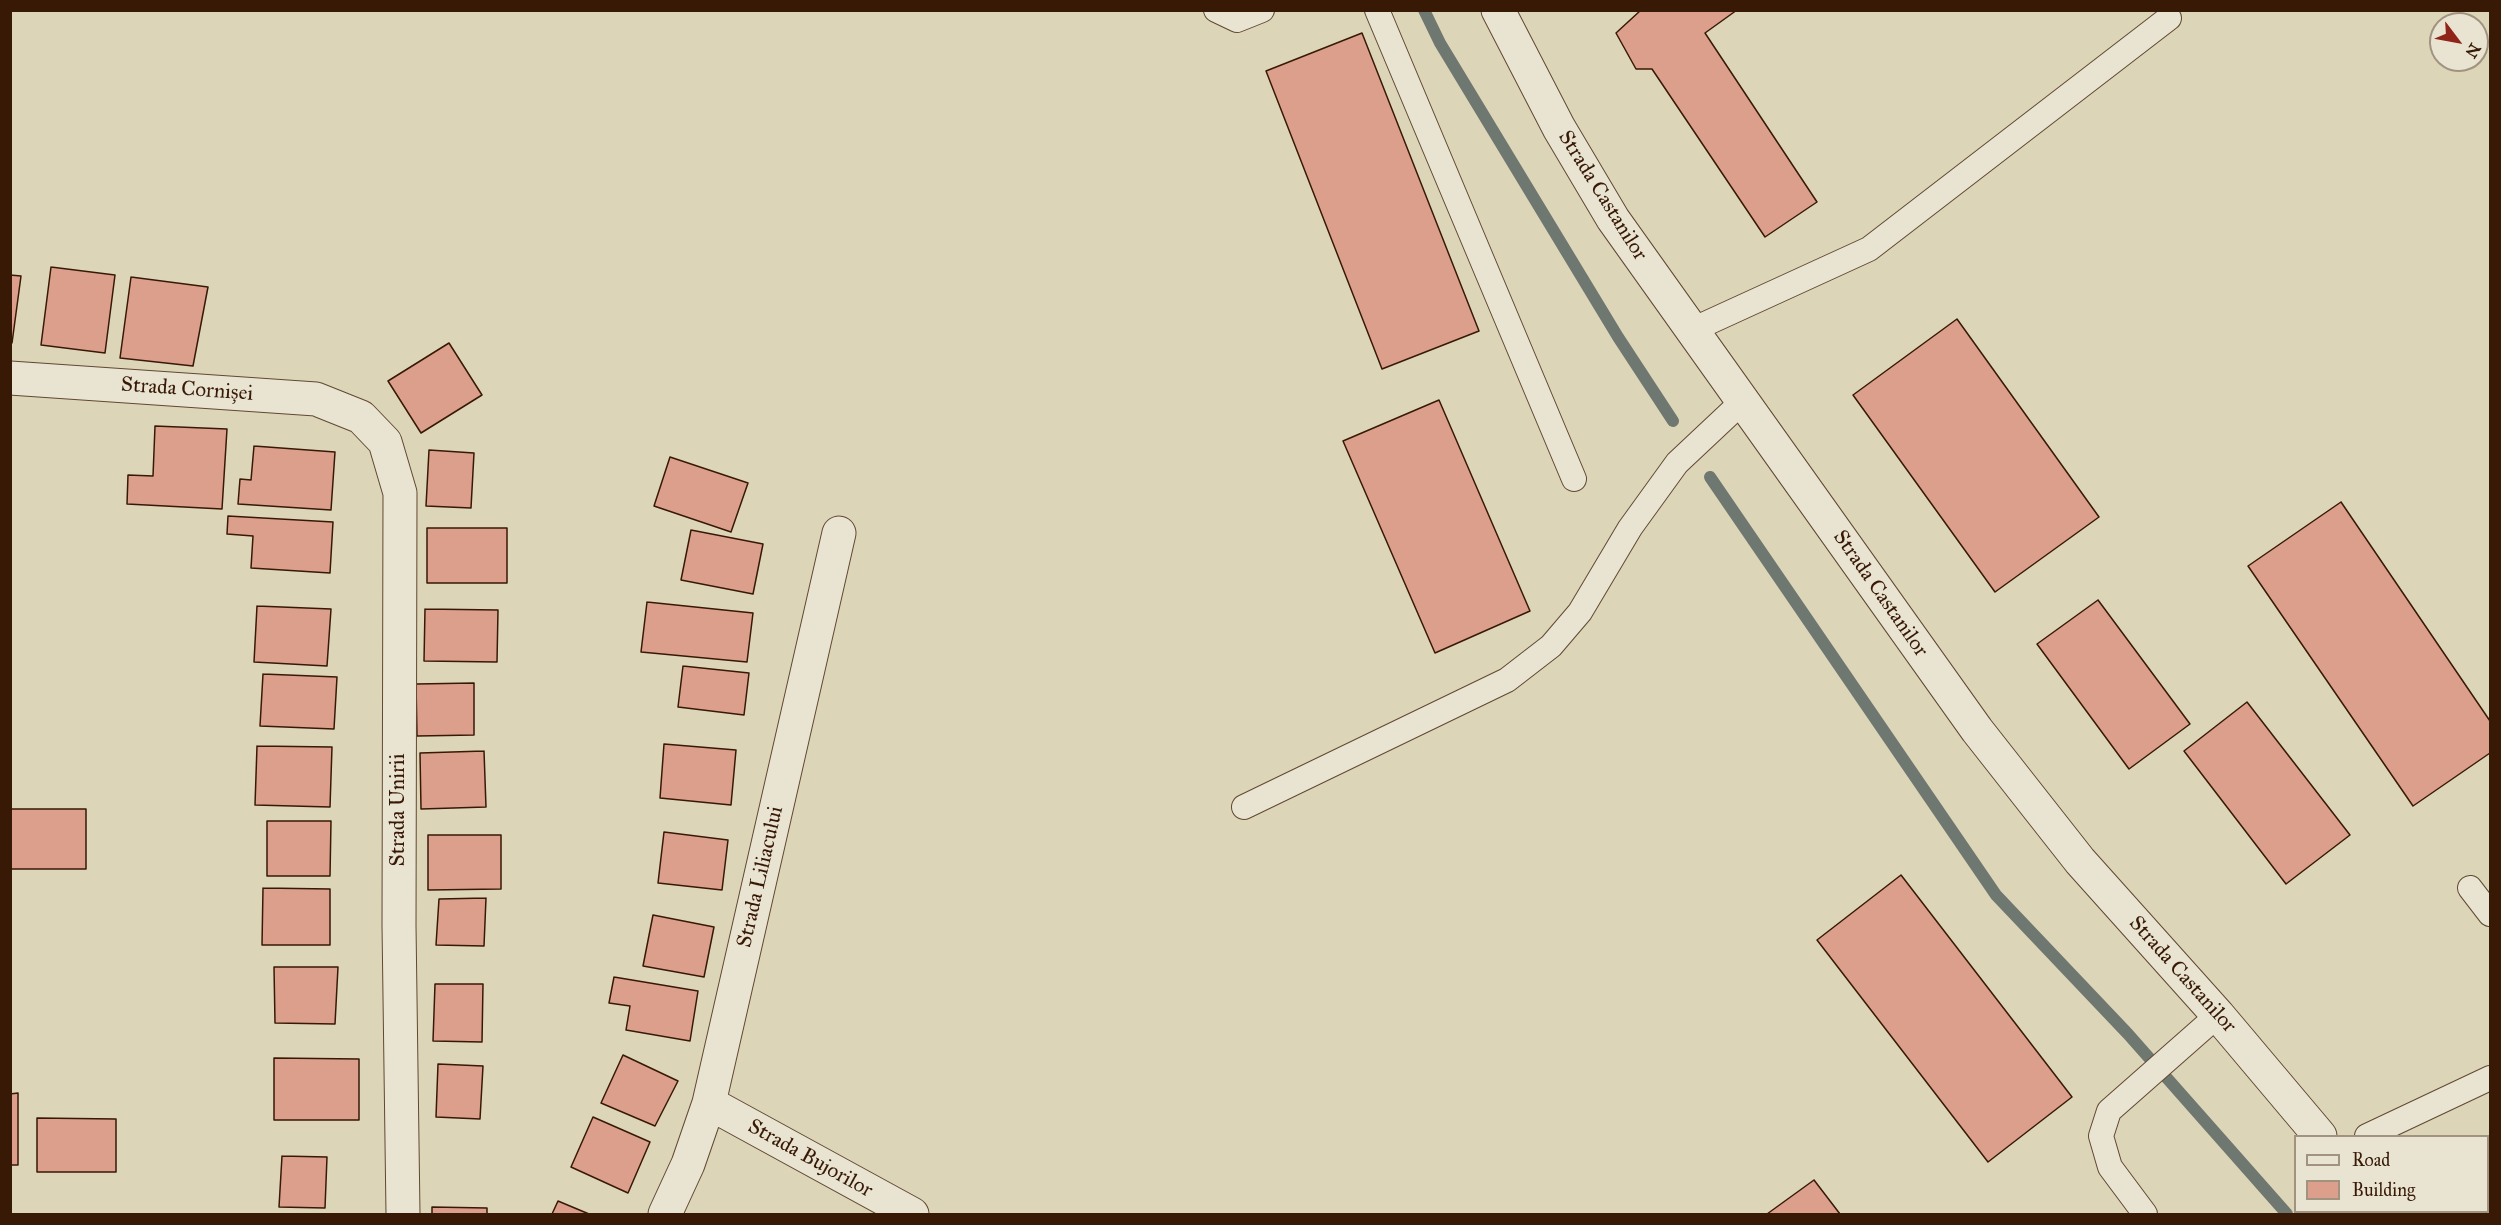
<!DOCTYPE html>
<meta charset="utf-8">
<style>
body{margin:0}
#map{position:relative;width:2501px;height:1225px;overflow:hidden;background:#ddd5b8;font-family:"IM FELL Great Primer",serif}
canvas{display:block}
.frame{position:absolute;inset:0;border:12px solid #381906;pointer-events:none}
.legend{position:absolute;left:2294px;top:1135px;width:195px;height:78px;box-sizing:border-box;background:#e9e4d1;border:2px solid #a29380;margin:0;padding:8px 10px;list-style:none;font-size:18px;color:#381906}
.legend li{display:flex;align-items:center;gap:12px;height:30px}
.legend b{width:30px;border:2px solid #a29380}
.north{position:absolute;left:2429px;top:12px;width:60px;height:60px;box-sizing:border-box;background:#e9e4d1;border:2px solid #a29380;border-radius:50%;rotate:122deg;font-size:16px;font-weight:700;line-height:24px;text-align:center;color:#381906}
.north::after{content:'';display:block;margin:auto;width:21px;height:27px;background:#8f2418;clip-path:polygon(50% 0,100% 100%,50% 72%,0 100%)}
</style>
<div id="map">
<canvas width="2501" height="1225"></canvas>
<div class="frame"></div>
<ul class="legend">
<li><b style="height:8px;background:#e9e4d1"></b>Road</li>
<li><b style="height:16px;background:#db9f8c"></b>Building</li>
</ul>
<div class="north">N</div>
</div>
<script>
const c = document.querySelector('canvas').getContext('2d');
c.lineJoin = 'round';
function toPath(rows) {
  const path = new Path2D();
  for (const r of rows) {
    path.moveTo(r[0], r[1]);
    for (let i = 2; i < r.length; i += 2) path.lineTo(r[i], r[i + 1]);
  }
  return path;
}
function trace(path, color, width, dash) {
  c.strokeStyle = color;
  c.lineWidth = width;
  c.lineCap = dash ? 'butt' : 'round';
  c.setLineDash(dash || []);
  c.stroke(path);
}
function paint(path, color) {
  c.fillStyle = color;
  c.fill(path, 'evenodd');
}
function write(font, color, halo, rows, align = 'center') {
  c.font = font + ' "IM FELL Great Primer",serif';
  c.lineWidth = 4.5;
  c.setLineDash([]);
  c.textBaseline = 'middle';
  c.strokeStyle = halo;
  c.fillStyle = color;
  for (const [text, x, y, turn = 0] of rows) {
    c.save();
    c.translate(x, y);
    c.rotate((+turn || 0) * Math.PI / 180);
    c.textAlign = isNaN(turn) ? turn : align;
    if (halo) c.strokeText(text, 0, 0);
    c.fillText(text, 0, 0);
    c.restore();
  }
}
trace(toPath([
 [1424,10,1440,43,1618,337,1673,421],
 [1710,477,1996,895,2128,1034,2287,1214]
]), '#6f7870', 12);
const building = toPath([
 [1641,10,1737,10,1705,33,1817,202,1765,237,1652,69,1636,69,1616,33,1641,10],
 [1362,33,1479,331,1382,369,1266,71,1362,33],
 [51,267,115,275,105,353,41,345,51,267],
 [10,275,21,276,12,343,10,343,10,275],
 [131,277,208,287,193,366,120,358,131,277],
 [1957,319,2099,517,1995,592,1853,395,1957,319],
 [449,343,482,395,421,433,388,381,449,343],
 [1439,400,1530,611,1435,653,1343,441,1439,400],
 [155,426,227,429,222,509,127,504,128,475,153,476,155,426],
 [254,446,335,452,331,510,238,504,240,479,251,480,254,446],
 [429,450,474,453,471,508,426,506,429,450],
 [670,457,748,483,731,532,654,506,670,457],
 [2341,502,2490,721,2490,753,2413,806,2248,566,2341,502],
 [228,516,333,522,330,573,251,568,253,536,227,534,228,516],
 [427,528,507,528,507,583,427,583,427,528],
 [691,530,763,544,753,594,681,580,691,530],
 [2098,600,2190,724,2129,769,2037,644,2098,600],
 [647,602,753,613,747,662,641,652,647,602],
 [257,606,331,609,327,666,254,662,257,606],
 [425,609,498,610,497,662,424,661,425,609],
 [683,666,749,673,744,715,678,707,683,666],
 [263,674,337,677,334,729,260,726,263,674],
 [474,683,474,735,417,736,416,684,474,683],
 [2247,702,2350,835,2286,884,2184,751,2247,702],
 [664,744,736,750,731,805,660,798,664,744],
 [257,746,332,747,330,807,255,805,257,746],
 [484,751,486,807,421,809,420,753,484,751],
 [10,809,86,809,86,869,10,869,10,809],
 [267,821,331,821,330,876,267,876,267,821],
 [664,832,728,840,722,890,658,883,664,832],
 [428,835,501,835,501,889,428,890,428,835],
 [1901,875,2072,1097,1988,1162,1817,940,1901,875],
 [263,888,330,889,330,945,262,945,263,888],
 [486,898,484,946,436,945,439,899,486,898],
 [653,915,714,927,704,977,643,966,653,915],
 [274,967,338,967,335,1024,275,1023,274,967],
 [614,977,698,991,690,1041,626,1030,630,1006,609,1003,614,977],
 [435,984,483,984,482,1042,433,1041,435,984],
 [623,1055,678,1081,655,1126,601,1103,623,1055],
 [274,1058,359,1059,359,1120,274,1120,274,1058],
 [438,1064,483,1066,480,1119,436,1117,438,1064],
 [18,1093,18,1165,10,1165,10,1094,18,1093],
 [593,1117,650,1142,628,1193,571,1167,593,1117],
 [37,1118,116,1119,116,1172,37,1172,37,1118],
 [282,1156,327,1157,325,1208,279,1207,282,1156],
 [1814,1180,1840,1214,1767,1214,1814,1180],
 [558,1201,589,1214,552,1214,558,1201],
 [432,1207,487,1208,487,1214,432,1214,432,1207]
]);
paint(building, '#db9f8c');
trace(building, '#381906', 1.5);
const service = toPath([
 [1216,10,1237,20,1262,10],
 [1377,10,1574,479],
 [1692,330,1869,249,2169,18],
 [1244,807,1507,680,1551,646,1580,612,1630,528,1677,463,1743,401],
 [2470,888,2490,914],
 [2367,1136,2490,1078],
 [2145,1214,2110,1167,2101,1136,2109,1111,2218,1015]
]);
const minor = toPath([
 [10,378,316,399,361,417,385,442,400,493,399,925,403,1214],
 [709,1103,912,1214],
 [665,1214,688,1164,709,1103,839,533]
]);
const tertiary = toPath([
 [1498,10,1559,128,1613,219,1977,730,2080,861,2218,1015,2320,1136],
 [2384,1212,2387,1214]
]);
trace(service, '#614832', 26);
trace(minor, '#614832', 35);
trace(tertiary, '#614832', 35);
trace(service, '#e9e4d1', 24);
trace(minor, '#e9e4d1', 33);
trace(tertiary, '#e9e4d1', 33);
write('21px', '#381906', '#e9e4d1', [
 ["Strada Castanilor",1602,196,58],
 ["Strada Cornișei",187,390,4],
 ["Strada Castanilor",1880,594,55],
 ["Strada Unirii",399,810,-90],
 ["Strada Liliacului",761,877,-77],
 ["Strada Castanilor",2182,975,48],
 ["Strada Bujorilor",810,1159,29]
]);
</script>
